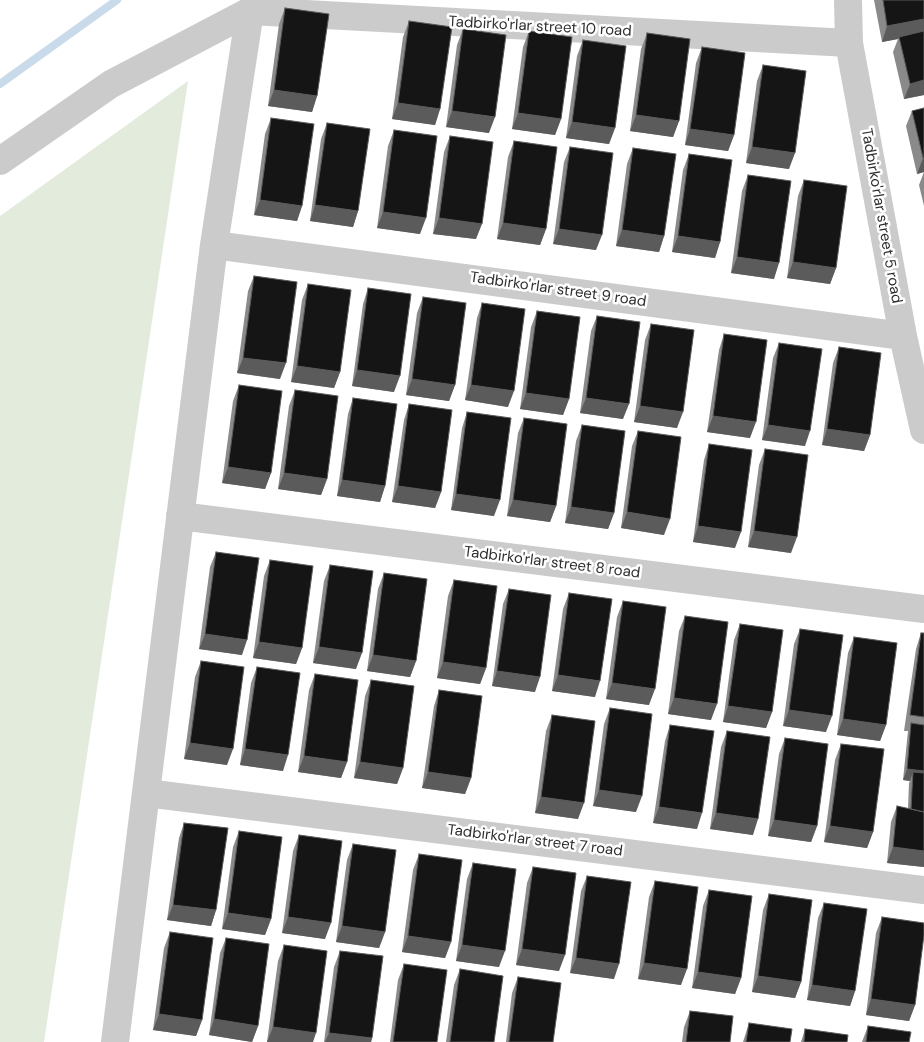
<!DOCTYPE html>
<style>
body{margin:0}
canvas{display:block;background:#fff}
</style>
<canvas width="924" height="1042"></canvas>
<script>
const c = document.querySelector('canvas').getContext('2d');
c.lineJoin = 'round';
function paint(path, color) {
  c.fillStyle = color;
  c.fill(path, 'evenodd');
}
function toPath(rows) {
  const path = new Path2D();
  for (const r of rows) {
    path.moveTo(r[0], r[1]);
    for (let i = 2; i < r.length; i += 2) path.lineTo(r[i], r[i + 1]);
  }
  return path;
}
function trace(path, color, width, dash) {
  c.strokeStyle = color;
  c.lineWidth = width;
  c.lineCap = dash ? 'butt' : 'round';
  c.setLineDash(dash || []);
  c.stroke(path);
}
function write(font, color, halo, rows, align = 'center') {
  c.font = font + ' "DM Sans",sans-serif';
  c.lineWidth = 5;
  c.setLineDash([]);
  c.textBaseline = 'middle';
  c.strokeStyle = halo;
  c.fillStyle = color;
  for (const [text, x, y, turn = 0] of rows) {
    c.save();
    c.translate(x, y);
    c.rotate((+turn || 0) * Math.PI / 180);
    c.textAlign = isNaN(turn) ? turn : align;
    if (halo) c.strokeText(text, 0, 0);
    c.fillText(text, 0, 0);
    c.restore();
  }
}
paint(toPath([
 [188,81,44,1042,0,1042,0,216]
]), '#e3ebdc');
trace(toPath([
 [0,84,117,0]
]), '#c9daea', 8);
trace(toPath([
 [267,0,250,11,849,43],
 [848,0,849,43,903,336,924,430],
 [0,161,111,84,250,11],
 [214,245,903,336],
 [180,516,924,609],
 [146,793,924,890],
 [115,1042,214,245,250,11]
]), '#cbcbcb', 28);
paint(toPath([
 [874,0,924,0,924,95,904,99,893,52,898,39,882,42],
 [285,8,317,96,312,112,268,106,279,24],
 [409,21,440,109,435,125,392,119,403,37],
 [463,29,489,133,446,127,457,45],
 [529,31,561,119,555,135,512,129,523,47],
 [647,33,679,121,673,137,630,131,641,49],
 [583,40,615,128,609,144,566,138,577,56],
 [702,47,734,135,728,151,685,145,696,63],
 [763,65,789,169,746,163,757,81],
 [924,108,924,172,917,174,906,126,912,111],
 [271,118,302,206,297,221,254,215,265,134],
 [327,123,358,211,353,227,310,221,321,139],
 [394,130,420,234,377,228,388,146],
 [450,136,476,239,433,234,444,152],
 [514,141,546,229,540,245,497,239,508,157],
 [570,147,596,250,553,244,564,162],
 [633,148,664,236,659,252,616,246,627,164],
 [689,154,720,242,715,258,672,252,683,170],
 [924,172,924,206,919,185],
 [748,175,774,279,731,273,742,191],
 [804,180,836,268,830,284,787,278,798,196],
 [254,276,280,379,237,373,248,291],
 [308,284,340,372,334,388,291,382,302,300],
 [368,288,394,392,352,386,363,304],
 [423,297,455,385,449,401,406,395,417,313],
 [482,303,508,407,465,400,477,318],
 [537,311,569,399,563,415,520,409,531,327],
 [597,316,623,419,580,413,591,331],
 [651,324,677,428,634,422,645,340],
 [724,334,750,438,707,432,719,350],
 [779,343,805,446,762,440,773,358],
 [839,347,870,435,864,451,822,445,833,363],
 [239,385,271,473,265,489,222,483,233,401],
 [295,390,327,479,321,495,278,489,289,406],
 [353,398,385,486,380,502,337,496,348,414],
 [409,404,441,492,435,508,392,502,404,420],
 [467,412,494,516,451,510,462,428],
 [524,418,556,506,550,522,507,516,518,433],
 [582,425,614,513,608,529,565,523,576,441],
 [638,431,664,535,621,528,632,446],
 [709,444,735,548,693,542,704,460],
 [765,449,791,553,748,547,759,465],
 [216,552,242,655,199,649,210,567],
 [270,560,302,648,296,664,253,658,264,576],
 [330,565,356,669,313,663,324,581],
 [384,573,416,661,410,677,367,671,378,589],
 [454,580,486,668,480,684,437,678,448,596],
 [509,589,535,692,492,686,503,604],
 [569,593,595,697,552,691,563,609],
 [623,601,649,705,606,699,617,617],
 [685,616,711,720,668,714,679,631],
 [740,624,772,712,766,728,723,722,734,640],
 [800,629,826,732,783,726,794,644],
 [921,633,924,633,924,867,887,863,891,822,897,806,908,809,909,783,910,781,903,780,908,731,904,731,916,649],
 [854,637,886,725,880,741,837,735,848,653],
 [201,661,227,765,184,759,195,677],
 [257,667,283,771,240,765,251,683],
 [315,674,347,762,341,778,298,772,309,690],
 [371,680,403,768,397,784,354,778,365,696],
 [439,690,471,778,465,794,422,788,434,706],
 [610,708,636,812,593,806,604,724],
 [552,715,578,819,535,813,546,731],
 [670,725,697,829,653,823,665,741],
 [727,731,753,835,710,829,721,747],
 [785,738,817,826,811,842,768,836,779,754],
 [841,744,873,832,867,848,824,842,835,760],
 [184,823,216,910,211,926,167,920,179,838],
 [239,831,271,919,265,935,222,929,233,847],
 [299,835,325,939,282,933,293,851],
 [353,844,385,932,379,948,336,942,347,860],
 [419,854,451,942,445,958,402,952,413,870],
 [473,863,499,967,456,961,467,879],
 [533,867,559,971,516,965,527,883],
 [587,876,614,979,570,973,581,891],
 [655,881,681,985,638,979,649,897],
 [709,890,741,978,735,994,692,988,703,906],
 [769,894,801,982,795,998,752,992,763,910],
 [824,903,855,991,850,1006,807,1000,818,918],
 [882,917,915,1005,909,1021,866,1015,876,933],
 [170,932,202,1020,196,1036,153,1030,164,948],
 [226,938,258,1026,252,1042,209,1035,220,953],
 [284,945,313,1042,267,1042,278,961],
 [340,951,372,1038,371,1042,324,1042,334,967],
 [404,964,437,1042,390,1042,398,980],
 [460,969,494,1042,446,1042,454,985],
 [518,977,553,1042,506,1042,512,993],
 [690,1011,730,1042,682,1042,684,1027],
 [749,1023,790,1042,743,1042],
 [868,1026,909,1042,862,1042],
 [805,1029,847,1042,801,1042]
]), '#8a8a8a');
paint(toPath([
 [924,19,924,34,899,37,898,39,882,42,887,26],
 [924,80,924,95,904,99,910,84],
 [274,90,317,96,312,112,268,106],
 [398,103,440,109,435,125,392,119],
 [452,111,495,117,489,133,446,127],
 [518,113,561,119,555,135,512,129],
 [636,115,679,121,673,137,630,131],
 [572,122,615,128,609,144,566,138],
 [690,129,734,135,728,151,685,145],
 [752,147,795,153,789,169,746,163],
 [923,158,924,158,924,172,917,174],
 [260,200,302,206,297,221,254,215],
 [315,205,358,211,353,227,310,221],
 [383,212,426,218,420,234,377,228],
 [439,218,482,224,476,239,433,234],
 [503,223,546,229,540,245,497,239],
 [559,229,602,235,596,250,553,244],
 [622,230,664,236,659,252,616,246],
 [678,236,720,242,715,258,672,252],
 [737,257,779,263,774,279,731,273],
 [793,262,836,268,830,284,787,278],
 [243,358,286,363,280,379,237,373],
 [297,366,340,372,334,388,291,382],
 [357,370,400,376,394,392,352,386],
 [412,379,455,385,449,401,406,395],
 [471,385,514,391,508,407,465,400],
 [526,393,569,399,563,415,520,409],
 [586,398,629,404,623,419,580,413],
 [640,406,683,412,677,428,634,422],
 [713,416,756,422,750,438,707,432],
 [768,425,810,431,805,446,762,440],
 [827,429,870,435,864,451,822,445],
 [228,467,271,473,265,489,222,483],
 [284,473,327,479,321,495,278,489],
 [342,480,385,486,380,502,337,496],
 [398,486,441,492,435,508,392,502],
 [456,494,500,500,494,516,451,510],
 [513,500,556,506,550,522,507,516],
 [571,507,614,513,608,529,565,523],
 [627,512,670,519,664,535,621,528],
 [698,526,741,532,735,548,693,542],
 [754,531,797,537,791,553,748,547],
 [205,634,247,640,242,655,199,649],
 [259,642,302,648,296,664,253,658],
 [319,647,362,653,356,669,313,663],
 [373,655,416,661,410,677,367,671],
 [443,662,486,668,480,684,437,678],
 [497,671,540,677,535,692,492,686],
 [558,675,600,681,595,697,552,691],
 [612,683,655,689,649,705,606,699],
 [674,698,717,704,711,720,668,714],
 [728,706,772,712,766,728,723,722],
 [789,710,832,716,826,732,783,726],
 [843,719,886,725,880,741,837,735],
 [190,743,233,749,227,765,184,759],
 [245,749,288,755,283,771,240,765],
 [304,756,347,762,341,778,298,772],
 [360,762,403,768,397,784,354,778],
 [907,769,924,771,924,782,913,772,910,781,903,780],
 [428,772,471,778,465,794,422,788],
 [599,790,642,796,636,812,593,806],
 [541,797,584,803,578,819,535,813],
 [659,807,702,813,697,829,653,823],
 [716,813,758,819,753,835,710,829],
 [774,820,817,826,811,842,768,836],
 [830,826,873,832,867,848,824,842],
 [893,847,924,851,924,867,887,863],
 [173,905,216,910,211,926,167,920],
 [228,913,271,919,265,935,222,929],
 [288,917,331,923,325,939,282,933],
 [342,926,385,932,379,948,336,942],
 [408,936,451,942,445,958,402,952],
 [462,945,505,951,499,967,456,961],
 [522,949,565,955,559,971,516,965],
 [576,958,619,964,614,979,570,973],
 [644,963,687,969,681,985,638,979],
 [698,972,741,978,735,994,692,988],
 [758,976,801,982,795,998,752,992],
 [812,985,855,991,850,1006,807,1000],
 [871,999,915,1005,909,1021,866,1015],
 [159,1014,202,1020,196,1036,153,1030],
 [214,1019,258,1026,252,1042,209,1035],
 [273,1027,316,1033,313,1042,267,1042],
 [329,1033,372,1038,371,1042,325,1042]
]), '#5b5b5b');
const building = toPath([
 [883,0,924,0,924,19,887,26,883,0],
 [285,8,329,14,317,96,274,90,285,8],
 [409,21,452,27,440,109,398,103,409,21],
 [463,29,506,35,495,117,452,111,463,29],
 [529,31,572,37,561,119,518,113,529,31],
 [924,31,924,80,910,84,899,37,924,31],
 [647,33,690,39,679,121,636,115,647,33],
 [583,40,626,46,615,128,572,122,583,40],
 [702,47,745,53,734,135,690,129,702,47],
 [763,65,806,71,795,153,752,147,763,65],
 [924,108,924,158,923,158,912,111,924,108],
 [271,118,314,124,302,206,260,200,271,118],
 [327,123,370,129,358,211,315,205,327,123],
 [394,130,437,136,426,218,383,212,394,130],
 [450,136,493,142,482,224,439,218,450,136],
 [514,141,557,147,546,229,503,223,514,141],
 [570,147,613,153,602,235,559,229,570,147],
 [633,148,676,154,664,236,622,230,633,148],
 [689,154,732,160,720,242,678,236,689,154],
 [748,175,791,181,779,263,737,257,748,175],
 [804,180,847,186,836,268,793,262,804,180],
 [254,276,297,282,286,363,243,358,254,276],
 [308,284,351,290,340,372,297,366,308,284],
 [368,288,411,294,400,376,357,370,368,288],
 [423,297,466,303,455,385,412,379,423,297],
 [482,303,525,309,514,391,471,385,482,303],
 [537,311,580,317,569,399,526,393,537,311],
 [597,316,640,322,629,404,586,398,597,316],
 [651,324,694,330,683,412,640,406,651,324],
 [724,334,767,340,756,422,713,416,724,334],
 [779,343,822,349,810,431,768,425,779,343],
 [839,347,881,353,870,435,827,429,839,347],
 [239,385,282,391,271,473,228,467,239,385],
 [295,390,338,396,327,479,284,473,295,390],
 [353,398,397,404,385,486,342,480,353,398],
 [409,404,452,410,441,492,398,486,409,404],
 [467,412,511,418,500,500,456,494,467,412],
 [524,418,567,424,556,506,513,500,524,418],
 [582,425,625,431,614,513,571,507,582,425],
 [638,431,681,437,670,519,627,512,638,431],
 [709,444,752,450,741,532,698,526,709,444],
 [765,449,808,455,797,537,754,531,765,449],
 [216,552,259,558,247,640,205,634,216,552],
 [270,560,313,566,302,648,259,642,270,560],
 [330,565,373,571,362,653,319,647,330,565],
 [384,573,427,579,416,661,373,655,384,573],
 [454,580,497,586,486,668,443,662,454,580],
 [509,589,551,595,540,677,497,671,509,589],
 [569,593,612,599,600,681,558,675,569,593],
 [623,601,666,607,655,689,612,683,623,601],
 [685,616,728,622,717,704,674,698,685,616],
 [740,624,783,630,772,712,728,706,740,624],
 [800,629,843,635,832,716,789,710,800,629],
 [921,633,924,633,924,717,910,715,921,633],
 [854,637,897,643,886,725,843,719,854,637],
 [201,661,244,667,233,749,190,743,201,661],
 [257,667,300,673,288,755,245,749,257,667],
 [315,674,358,680,347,762,304,756,315,674],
 [371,680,414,686,403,768,360,762,371,680],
 [439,690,482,696,471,778,428,772,439,690],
 [610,708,652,714,642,796,599,790,610,708],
 [552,715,595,721,584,803,541,797,552,715],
 [911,723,924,725,924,771,907,769,911,723],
 [670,725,714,731,702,813,659,807,670,725],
 [727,731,770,737,758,819,716,813,727,731],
 [785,738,828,744,817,826,774,820,785,738],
 [841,744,884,749,873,832,830,826,841,744],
 [913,772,924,773,924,812,911,809,913,772],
 [897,806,924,812,924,851,893,847,897,806],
 [184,823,228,828,216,910,173,905,184,823],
 [239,831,282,837,271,919,228,913,239,831],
 [299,835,342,841,331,923,288,917,299,835],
 [353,844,396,850,385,932,342,926,353,844],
 [419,854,462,860,451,942,408,936,419,854],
 [473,863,516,869,505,951,462,945,473,863],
 [533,867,576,873,565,955,522,949,533,867],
 [587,876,631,882,619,964,576,958,587,876],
 [655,881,698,887,687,969,644,963,655,881],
 [709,890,752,896,741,978,698,972,709,890],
 [769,894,812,900,801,982,758,976,769,894],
 [824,903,867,909,855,991,812,985,824,903],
 [882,917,924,923,924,935,915,1005,871,999,882,917],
 [170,932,213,938,202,1020,159,1014,170,932],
 [226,938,269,944,258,1026,214,1019,226,938],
 [284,945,327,951,316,1033,273,1027,284,945],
 [340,951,383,956,372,1038,329,1033,340,951],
 [404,964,447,970,437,1042,393,1042,404,964],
 [460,969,503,976,494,1042,450,1042,460,969],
 [518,977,561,983,553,1042,509,1042,518,977],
 [690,1011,733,1016,730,1042,686,1042,690,1011],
 [749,1023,792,1029,790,1042,746,1042,749,1023],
 [868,1026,911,1032,909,1042,866,1042,868,1026],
 [805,1029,848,1035,847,1042,804,1042,805,1029]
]);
paint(building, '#151515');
trace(building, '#5b5b5b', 1);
write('15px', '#2e2e2e', '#fff', [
 ["Tadbirko'rlar street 10 road",540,27,3],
 ["Tadbirko'rlar street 5 road",881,216,80],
 ["Tadbirko'rlar street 9 road",558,290,8],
 ["Tadbirko'rlar street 8 road",552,563,7],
 ["Tadbirko'rlar street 7 road",535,841,7]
]);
</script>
